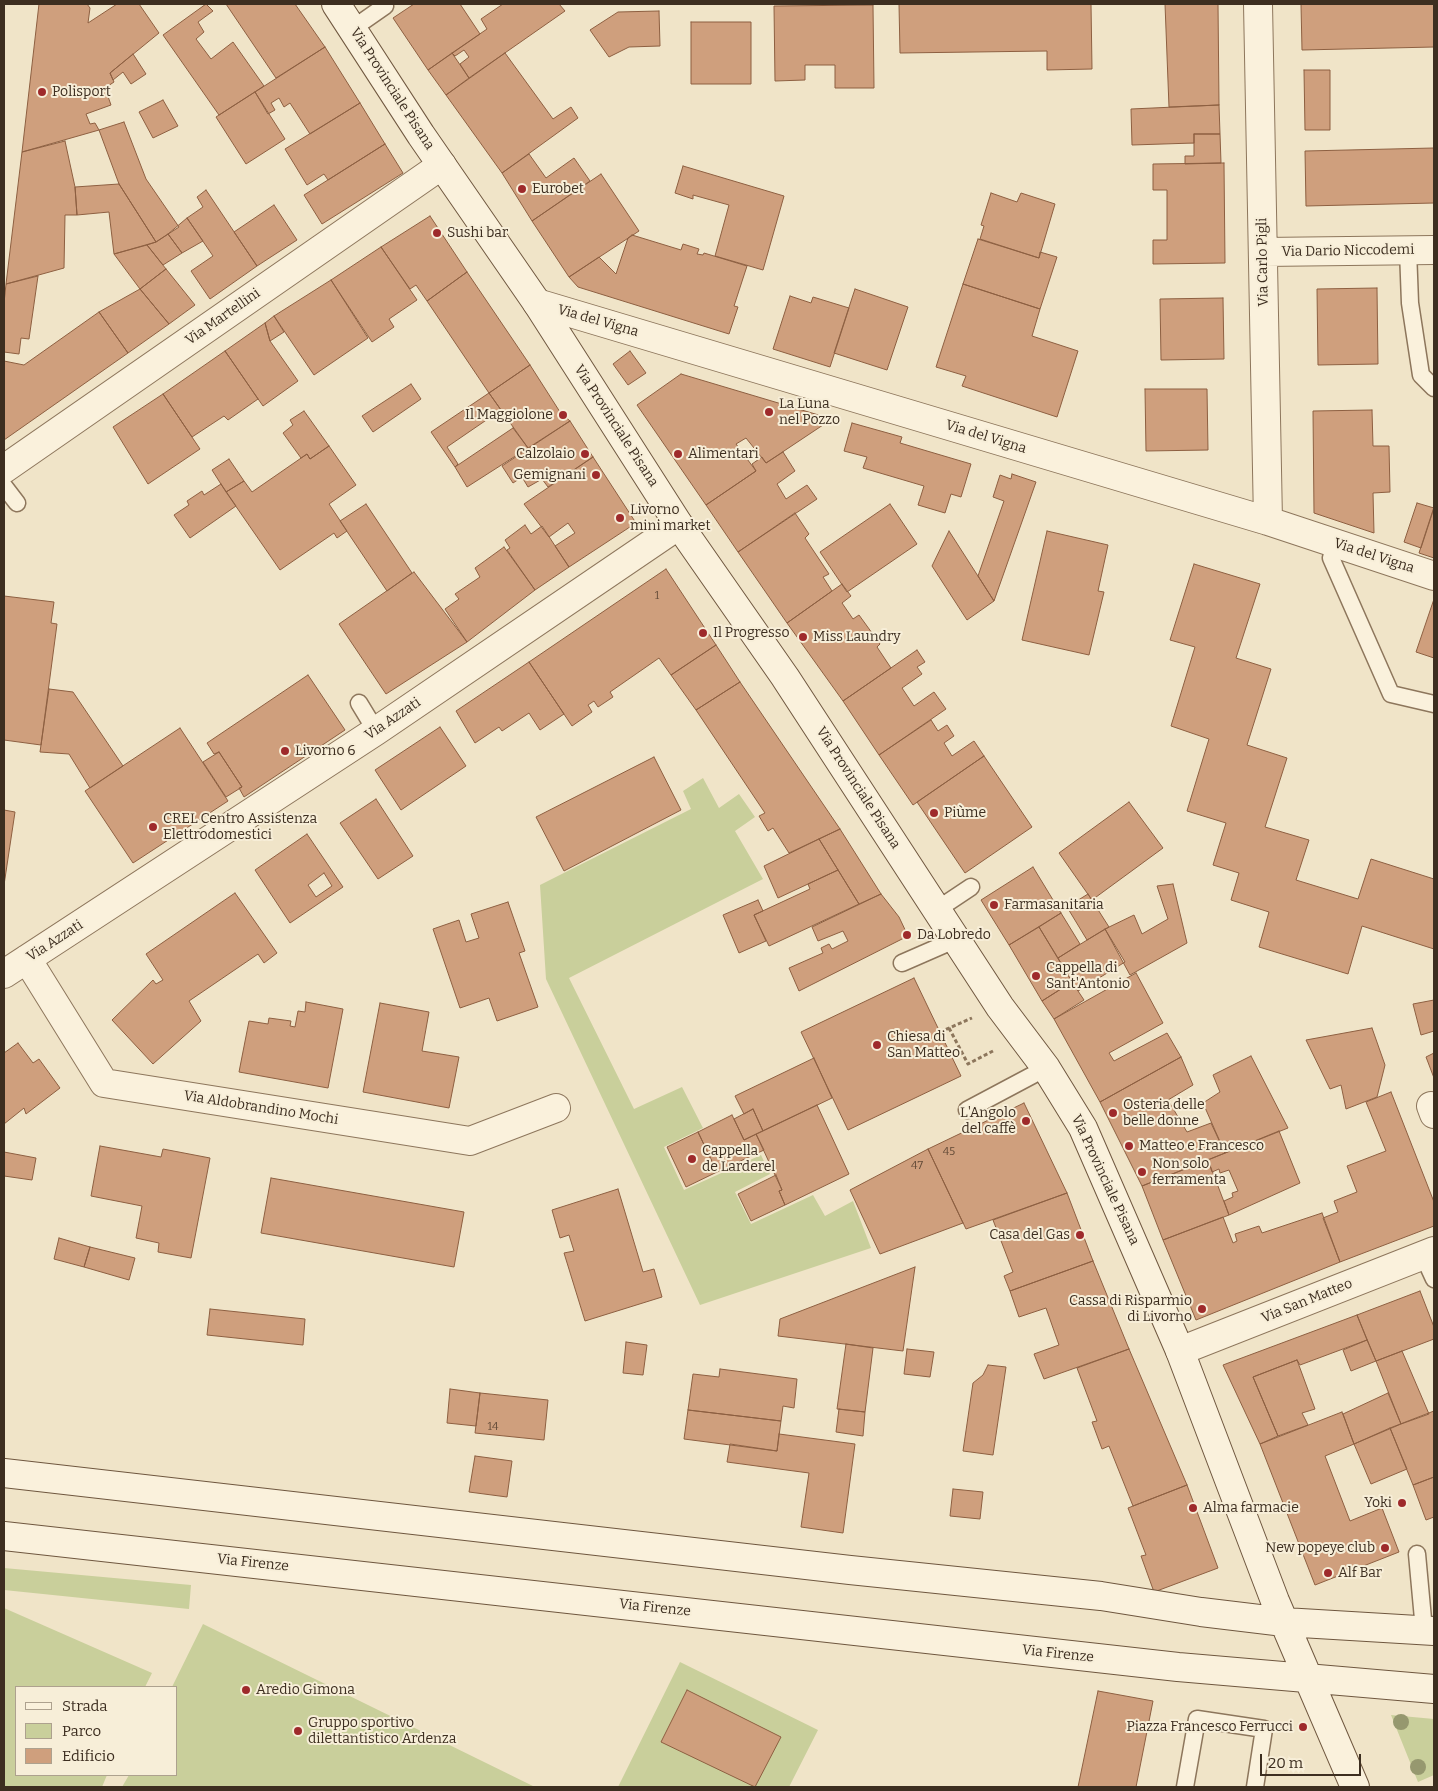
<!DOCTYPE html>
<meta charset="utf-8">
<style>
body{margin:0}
#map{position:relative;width:1438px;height:1791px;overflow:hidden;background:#f0e4c8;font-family:Bitter,serif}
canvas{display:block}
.frame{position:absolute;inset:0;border:5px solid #3d2e20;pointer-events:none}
.legend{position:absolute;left:15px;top:1686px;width:162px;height:90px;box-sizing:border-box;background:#f7eed8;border:1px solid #ada18e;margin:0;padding:6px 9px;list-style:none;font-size:15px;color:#3d2e20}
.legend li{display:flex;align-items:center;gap:10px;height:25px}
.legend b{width:25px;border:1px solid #ada18e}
.scale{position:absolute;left:1260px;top:1754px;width:101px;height:22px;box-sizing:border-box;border:2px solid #3d2e20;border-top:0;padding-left:6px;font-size:15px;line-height:18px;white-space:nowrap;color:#3d2e20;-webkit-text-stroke:4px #f7eed8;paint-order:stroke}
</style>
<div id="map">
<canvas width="1438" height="1791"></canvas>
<div class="frame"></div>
<ul class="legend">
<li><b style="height:6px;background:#faf1dc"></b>Strada</li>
<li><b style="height:14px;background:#c9cf9b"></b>Parco</li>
<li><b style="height:14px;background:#cf9f7d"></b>Edificio</li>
</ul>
<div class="scale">20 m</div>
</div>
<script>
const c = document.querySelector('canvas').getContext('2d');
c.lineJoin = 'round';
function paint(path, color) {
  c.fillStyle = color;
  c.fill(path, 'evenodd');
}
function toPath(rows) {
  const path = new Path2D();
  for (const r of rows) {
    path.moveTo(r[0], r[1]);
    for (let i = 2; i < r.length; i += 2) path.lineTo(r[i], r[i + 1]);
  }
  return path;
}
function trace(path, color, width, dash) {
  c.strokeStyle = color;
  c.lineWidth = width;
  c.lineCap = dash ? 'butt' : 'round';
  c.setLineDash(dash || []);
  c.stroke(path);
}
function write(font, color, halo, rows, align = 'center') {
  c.font = font + ' Bitter,serif';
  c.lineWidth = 4;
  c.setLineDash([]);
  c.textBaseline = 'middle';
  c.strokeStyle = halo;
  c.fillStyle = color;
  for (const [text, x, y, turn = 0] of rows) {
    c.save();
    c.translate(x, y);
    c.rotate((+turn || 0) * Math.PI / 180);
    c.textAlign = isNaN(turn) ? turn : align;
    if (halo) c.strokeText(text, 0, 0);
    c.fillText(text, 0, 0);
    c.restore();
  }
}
paint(toPath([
 [703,778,719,808,739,794,755,817,735,831,763,879,569,978,634,1109,682,1087,703,1128,664,1147,684,1190,761,1155,770,1174,735,1192,751,1224,813,1195,825,1216,853,1201,871,1248,700,1305,546,979,540,885,691,809,683,791],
 [4,1568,191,1585,189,1609,4,1590],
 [4,1608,152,1673,145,1687,16,1687,16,1775,107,1775,102,1787,4,1787],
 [203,1624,535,1787,122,1787,129,1775,176,1775,176,1687,172,1687],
 [680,1662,818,1730,789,1787,618,1787],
 [1391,1715,1434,1719,1434,1775,1418,1782]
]), '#c9cf9b');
const building = toPath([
 [39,4,87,4,90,8,88,23,117,4,139,4,159,33,110,73,114,82,105,88,111,105,86,114,90,124,95,123,99,130,22,152,39,4],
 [206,4,213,11,198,22,204,32,196,39,211,59,233,42,264,86,219,115,163,35,206,4],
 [226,4,295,4,325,47,276,78,226,4],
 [414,4,460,4,480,34,428,70,393,18,414,4],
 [503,4,559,4,565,11,469,78,460,64,469,57,464,50,455,56,452,53,487,29,481,19,503,4],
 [899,4,1091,4,1092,69,1047,70,1047,51,900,53,899,4],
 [1165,4,1218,4,1219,105,1169,107,1165,4],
 [1301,4,1434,4,1434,47,1302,50,1301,4],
 [873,5,874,88,835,88,835,65,805,65,805,80,775,81,774,6,873,5],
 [659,11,660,46,629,47,609,57,590,30,618,12,659,11],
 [691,22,751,22,751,84,691,84,691,22],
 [325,47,360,103,310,134,290,103,284,107,279,98,271,103,275,110,268,114,255,92,325,47],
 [452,53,469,78,446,95,428,70,452,53],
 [505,53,553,119,571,107,578,118,502,173,446,95,505,53],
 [133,54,146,74,131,84,123,72,113,80,110,73,133,54],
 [1304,70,1330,70,1330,130,1305,130,1304,70],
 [255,92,285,139,246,164,216,117,255,92],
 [163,100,178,126,153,138,139,112,163,100],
 [360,103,385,144,328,180,324,174,307,185,285,149,360,103],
 [1219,105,1220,134,1194,134,1194,143,1132,145,1131,109,1219,105],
 [124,122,146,179,179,227,156,242,119,184,99,130,124,122],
 [1194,134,1220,134,1221,163,1185,164,1185,156,1194,156,1194,134],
 [65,141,75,187,77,215,65,215,64,268,6,284,22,152,65,141],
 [385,144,403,173,322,224,304,195,385,144],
 [1434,148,1434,203,1306,206,1305,151,1434,148],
 [529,154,546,178,574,158,590,181,532,221,502,173,529,154],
 [1224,163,1225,263,1153,264,1153,240,1167,240,1167,190,1153,190,1153,164,1224,163],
 [683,166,784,196,763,270,715,256,729,205,693,195,693,199,675,193,683,166],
 [601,174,639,231,569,277,532,221,601,174],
 [119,184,156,242,114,254,109,212,77,215,75,187,119,184],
 [206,190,257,266,210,299,191,271,213,256,187,218,203,207,197,197,206,190],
 [991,193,1017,202,1021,193,1055,204,1039,258,980,239,984,226,981,225,991,193],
 [274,205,297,240,257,266,234,232,274,205],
 [430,216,467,272,427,301,416,285,410,289,381,247,430,216],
 [187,218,203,241,182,253,168,234,187,218],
 [168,234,182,253,163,265,147,245,156,242,168,234],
 [632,235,681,250,683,244,699,249,697,254,703,255,704,253,747,266,734,306,738,307,729,334,578,287,569,277,599,257,616,274,628,238,632,235],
 [978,239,1039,258,1040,252,1057,257,1040,309,963,284,978,239],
 [147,245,166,269,140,289,114,254,147,245],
 [381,247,417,300,389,319,394,327,372,342,331,280,381,247],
 [166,269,195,305,169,324,140,289,166,269],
 [467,272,530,365,489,393,427,301,467,272],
 [38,276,29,339,21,338,19,354,4,352,4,303,6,284,38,276],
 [331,280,368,338,314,375,274,316,331,280],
 [963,284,1040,309,1032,336,1078,351,1057,417,962,386,966,376,936,367,963,284],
 [1377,288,1378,364,1318,365,1317,289,1377,288],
 [140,289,169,324,128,353,99,312,140,289],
 [855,289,908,307,887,370,834,353,855,289],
 [790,296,811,303,813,297,849,308,830,367,773,349,790,296],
 [1223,298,1224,359,1161,360,1160,299,1223,298],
 [99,312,128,353,4,440,4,361,24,365,99,312],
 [274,316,284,332,270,341,265,323,274,316],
 [265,323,270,341,298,381,263,406,225,351,265,323],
 [225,351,258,399,228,420,224,416,192,437,163,394,225,351],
 [630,351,646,373,628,385,613,364,630,351],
 [530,365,560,412,570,421,528,448,489,393,530,365],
 [681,374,832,419,766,463,746,438,736,444,756,471,706,505,637,405,681,374],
 [411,384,421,399,373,432,362,416,411,384],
 [1145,389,1207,389,1208,450,1146,451,1145,389],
 [489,393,501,410,447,447,458,464,455,467,431,432,489,393],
 [163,394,200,449,148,484,113,427,163,394],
 [1372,410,1373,446,1389,446,1390,492,1373,493,1374,533,1314,513,1313,411,1372,410],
 [304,411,329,446,310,459,307,454,301,458,283,433,293,425,290,420,304,411],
 [570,421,593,457,548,487,542,479,528,487,522,477,513,483,502,466,570,421],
 [852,423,902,437,900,443,971,464,961,497,951,494,945,513,918,505,924,486,863,468,867,457,844,451,852,423],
 [513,428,528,448,467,487,455,467,513,428],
 [329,446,356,485,329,504,347,531,337,538,334,533,280,570,226,492,244,481,252,492,307,454,310,459,329,446],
 [783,452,795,471,777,484,786,499,807,485,817,499,738,552,706,505,756,471,752,464,762,457,766,463,783,452],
 [593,457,636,523,569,567,555,546,575,533,568,523,549,537,524,504,593,457],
 [229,459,244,481,226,492,212,470,229,459],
 [1012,474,1036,482,994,601,978,576,1004,501,993,497,1000,475,1011,479,1012,474],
 [221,484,236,506,190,538,174,515,189,505,187,501,202,491,204,495,221,484],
 [1417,503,1434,508,1421,548,1404,542,1417,503],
 [366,504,412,573,387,591,340,521,366,504],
 [890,504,917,544,847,592,820,552,890,504],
 [1434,507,1434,558,1419,553,1434,507],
 [795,513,809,534,805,538,829,574,823,577,832,591,787,623,738,552,795,513],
 [525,525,531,534,542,526,569,567,535,590,507,550,510,548,505,540,525,525],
 [949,531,994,601,967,620,932,566,949,531],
 [1047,531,1108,545,1098,591,1104,592,1089,655,1022,640,1047,531],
 [504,547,535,590,467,642,445,609,459,599,455,594,480,577,475,568,504,547],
 [1194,564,1260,584,1236,658,1271,669,1247,745,1287,758,1265,827,1309,840,1296,880,1358,899,1371,859,1434,879,1434,949,1362,926,1348,974,1259,947,1269,912,1231,900,1239,873,1213,865,1226,823,1187,811,1209,739,1171,726,1195,647,1170,640,1194,564],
 [666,569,716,645,671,675,659,658,610,692,613,697,598,707,594,701,588,705,592,712,572,726,529,662,666,569],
 [414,572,467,642,386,694,339,624,414,572],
 [842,584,851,596,842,603,853,619,859,615,880,644,877,647,891,668,843,701,787,623,842,584],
 [4,596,54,602,51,623,57,624,41,745,4,740,4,596],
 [1434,599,1434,658,1416,652,1434,599],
 [716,645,740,682,696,710,671,675,716,645],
 [917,650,925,662,917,667,922,674,902,688,914,706,934,692,946,709,879,755,843,701,917,650],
 [529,662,564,714,540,730,529,713,502,731,499,727,475,743,456,711,529,662],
 [308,675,345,730,244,797,239,788,242,787,219,752,214,754,207,743,308,675],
 [740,682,840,829,789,853,773,828,768,831,759,816,765,813,696,710,740,682],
 [49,689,73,692,123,766,90,788,69,754,40,752,49,689],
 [931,720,938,731,947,725,954,736,944,743,952,756,974,741,984,756,913,805,879,755,931,720],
 [440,727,466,766,401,810,375,770,440,727],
 [180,728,228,801,133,863,85,791,180,728],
 [219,752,242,787,226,797,203,762,219,752],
 [984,756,1032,827,965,873,917,802,984,756],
 [654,757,681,810,564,871,536,817,654,757],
 [376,799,413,856,378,879,340,823,376,799],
 [1129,802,1163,848,1092,900,1059,853,1129,802],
 [4,810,15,812,4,885,4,810],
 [840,829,881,894,859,904,819,839,840,829],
 [307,834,343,887,290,923,255,870,307,834],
 [324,873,332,886,316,897,308,885,324,873],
 [819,839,838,870,778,898,764,866,819,839],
 [1033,867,1061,913,1009,945,981,900,1033,867],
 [838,870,859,904,769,946,754,915,810,889,808,884,838,870],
 [1173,884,1187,943,1130,975,1105,929,1134,915,1142,934,1168,919,1157,886,1173,884],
 [235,893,277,953,264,963,258,954,189,1001,201,1021,153,1064,112,1020,153,980,156,984,163,980,146,954,235,893],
 [881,894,899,917,908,936,799,991,789,968,823,953,821,948,829,944,832,949,848,941,843,931,818,941,812,927,881,894],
 [1088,894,1109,927,1087,940,1067,907,1088,894],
 [758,900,763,911,754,915,766,941,739,953,723,915,758,900],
 [508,902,525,951,519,953,538,1007,497,1021,489,998,460,1008,433,929,459,920,466,942,479,938,471,914,508,902],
 [1061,913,1080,944,1058,958,1039,927,1061,913],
 [1039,927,1072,982,1042,1001,1009,945,1039,927],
 [1105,929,1125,962,1078,991,1058,958,1105,929],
 [1136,973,1163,1023,1109,1053,1114,1061,1167,1033,1181,1057,1100,1102,1054,1019,1136,973],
 [914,978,961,1076,848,1130,801,1032,914,978],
 [1072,982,1084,1000,1054,1019,1042,1001,1072,982],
 [1434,1000,1434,1031,1421,1035,1413,1004,1434,1000],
 [306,1002,343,1009,328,1088,239,1072,249,1021,268,1024,269,1018,291,1021,290,1026,295,1027,298,1011,305,1012,306,1002],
 [380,1003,429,1012,422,1051,459,1057,449,1108,363,1092,380,1003],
 [1372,1028,1385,1065,1377,1097,1346,1109,1341,1085,1330,1089,1306,1040,1372,1028],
 [18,1043,33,1063,39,1059,60,1088,26,1114,24,1108,4,1124,4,1053,18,1043],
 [1434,1053,1434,1078,1426,1057,1434,1053],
 [1251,1056,1288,1128,1225,1153,1203,1103,1220,1092,1213,1075,1251,1056],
 [1181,1057,1193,1085,1168,1100,1187,1132,1211,1123,1225,1153,1142,1186,1100,1102,1181,1057],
 [814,1058,832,1098,763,1131,753,1109,744,1114,735,1096,814,1058],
 [1391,1092,1434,1202,1434,1226,1340,1262,1323,1218,1338,1212,1334,1201,1357,1192,1347,1166,1386,1151,1366,1102,1391,1092],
 [1024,1103,1067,1193,966,1229,928,1149,1024,1103],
 [817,1105,849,1174,785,1205,779,1191,782,1190,756,1134,817,1105],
 [753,1109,763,1131,744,1140,734,1119,753,1109],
 [732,1115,744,1140,756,1134,764,1150,717,1172,698,1132,732,1115],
 [1279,1131,1300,1183,1229,1215,1224,1201,1233,1197,1232,1193,1238,1191,1229,1170,1220,1173,1219,1169,1212,1172,1208,1160,1279,1131],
 [698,1132,717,1172,686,1187,667,1147,698,1132],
 [100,1146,161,1157,163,1149,210,1158,191,1258,158,1252,159,1243,136,1238,142,1206,91,1196,100,1146],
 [928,1149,963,1223,880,1254,850,1190,928,1149],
 [4,1152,36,1158,32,1180,4,1176,4,1152],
 [1208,1160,1229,1215,1163,1240,1142,1186,1208,1160],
 [776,1175,782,1190,779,1191,785,1205,751,1221,738,1194,776,1175],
 [271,1178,464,1212,454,1267,261,1233,271,1178],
 [618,1189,643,1272,654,1269,662,1297,585,1321,564,1253,574,1251,569,1235,560,1238,552,1210,618,1189],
 [1067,1193,1093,1261,1010,1291,1004,1276,1013,1272,993,1220,1067,1193],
 [1322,1213,1340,1262,1196,1320,1163,1240,1223,1217,1233,1243,1237,1241,1235,1234,1259,1226,1262,1233,1322,1213],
 [59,1238,90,1247,84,1267,54,1259,59,1238],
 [90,1247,135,1258,129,1280,84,1267,90,1247],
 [1093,1261,1129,1349,1044,1379,1034,1354,1059,1345,1046,1308,1019,1317,1010,1291,1093,1261],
 [915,1267,903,1351,778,1336,780,1319,915,1267],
 [1420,1291,1434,1327,1434,1339,1376,1361,1357,1315,1420,1291],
 [210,1309,305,1319,303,1345,207,1335,210,1309],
 [1357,1315,1367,1340,1300,1365,1297,1360,1253,1377,1278,1436,1260,1444,1223,1365,1357,1315],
 [1367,1340,1376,1361,1351,1371,1343,1350,1367,1340],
 [626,1342,647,1345,643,1375,623,1373,626,1342],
 [846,1344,873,1348,865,1412,837,1409,846,1344],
 [907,1349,934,1352,930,1377,904,1374,907,1349],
 [1129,1349,1187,1485,1133,1506,1109,1446,1102,1449,1092,1422,1097,1421,1077,1368,1129,1349],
 [1402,1351,1429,1414,1401,1424,1376,1361,1402,1351],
 [1297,1360,1315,1409,1302,1413,1308,1425,1278,1436,1253,1377,1297,1360],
 [988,1365,1006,1367,993,1455,963,1451,973,1383,983,1375,988,1365],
 [720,1369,797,1379,794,1408,783,1406,781,1421,688,1410,693,1374,719,1377,720,1369],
 [450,1389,480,1393,476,1426,447,1423,450,1389],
 [480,1393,548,1400,544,1440,475,1433,480,1393],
 [1388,1393,1401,1424,1354,1444,1343,1414,1388,1393],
 [839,1409,865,1412,863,1436,836,1432,839,1409],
 [688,1410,781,1421,777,1451,684,1439,688,1410],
 [1434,1411,1434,1477,1413,1485,1390,1428,1434,1411],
 [1342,1412,1354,1444,1325,1456,1350,1521,1382,1508,1399,1552,1315,1585,1260,1444,1342,1412],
 [1390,1428,1407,1469,1371,1484,1354,1444,1390,1428],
 [779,1434,855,1444,843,1533,801,1527,809,1473,727,1462,730,1444,777,1451,779,1434],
 [475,1456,512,1461,507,1497,469,1492,475,1456],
 [1434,1477,1434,1517,1426,1520,1413,1485,1434,1477],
 [1187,1485,1218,1568,1154,1592,1141,1556,1146,1555,1128,1508,1187,1485],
 [953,1489,983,1492,980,1519,950,1516,953,1489],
 [687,1690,781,1737,755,1787,661,1742,687,1690],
 [1098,1691,1153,1701,1136,1787,1078,1787,1098,1691]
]);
paint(building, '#cf9f7d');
trace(building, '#8d5f41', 1);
const lane = toPath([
 [352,29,385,6],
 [1408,250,1410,303,1421,375,1434,388],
 [4,486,17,503],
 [1335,543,1331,558,1391,694,1434,704],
 [359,703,376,731],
 [938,909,971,887],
 [902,963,957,939],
 [967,1110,1046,1068],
 [1423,1255,1434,1279],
 [1417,1554,1424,1630],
 [1185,1787,1197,1719,1264,1729,1255,1787]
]);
const street = toPath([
 [1258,4,1268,521],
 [1263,252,1434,250],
 [537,303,1268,521,1434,576],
 [4,469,442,165],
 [27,959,104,1083,470,1141,556,1108],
 [4,974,376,731,679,525],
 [1431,1106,1434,1114],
 [1180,1351,1434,1251]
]);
const secondary = toPath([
 [336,4,421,135,537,303,679,525,785,677,1000,1007,1046,1068,1083,1128,1180,1351,1275,1601,1355,1787],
 [4,1473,850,1570,1101,1596,1201,1612,1284,1622,1434,1631],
 [4,1536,1178,1667,1434,1689]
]);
trace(lane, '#8d765c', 19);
trace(street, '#8d765c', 30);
trace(secondary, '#6f573f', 30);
trace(toPath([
 [949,1028,968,1064,993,1051],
 [940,1032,972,1018]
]), '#8d765c', 3, [4, 2.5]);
trace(lane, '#faf1dc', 16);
trace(street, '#faf1dc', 28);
trace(secondary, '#faf1dc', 28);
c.fillStyle = '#96986f';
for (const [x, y] of [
 [1401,1722],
 [1418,1767]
]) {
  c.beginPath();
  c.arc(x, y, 8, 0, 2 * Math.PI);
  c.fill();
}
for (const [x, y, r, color] of [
 [42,92,5,"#9e2a2b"],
 [522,189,5,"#9e2a2b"],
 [437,233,5,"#9e2a2b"],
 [769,412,5,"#9e2a2b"],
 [563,415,5,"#9e2a2b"],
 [585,454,5,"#9e2a2b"],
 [678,454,5,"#9e2a2b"],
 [596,475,5,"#9e2a2b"],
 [620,518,5,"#9e2a2b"],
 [703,633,5,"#9e2a2b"],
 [803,637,5,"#9e2a2b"],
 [285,751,5,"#9e2a2b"],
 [934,813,5,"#9e2a2b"],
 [153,827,5,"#9e2a2b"],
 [994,905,5,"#9e2a2b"],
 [907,935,5,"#9e2a2b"],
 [1036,976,5,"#9e2a2b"],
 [877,1045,5,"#9e2a2b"],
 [1113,1113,5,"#9e2a2b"],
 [1026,1121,5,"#9e2a2b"],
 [1129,1146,5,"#9e2a2b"],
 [692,1159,5,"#9e2a2b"],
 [1142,1172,5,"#9e2a2b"],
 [1080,1235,5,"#9e2a2b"],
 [1202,1309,5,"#9e2a2b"],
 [1402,1503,5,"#9e2a2b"],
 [1193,1508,5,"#9e2a2b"],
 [1385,1548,5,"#9e2a2b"],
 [1328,1573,5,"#9e2a2b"],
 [246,1690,5,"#9e2a2b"],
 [1303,1727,5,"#9e2a2b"],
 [298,1731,5,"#9e2a2b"]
]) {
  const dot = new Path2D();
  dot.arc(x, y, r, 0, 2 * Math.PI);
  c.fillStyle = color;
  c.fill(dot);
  trace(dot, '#f7eed8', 2);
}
write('11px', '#624a37', null, [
 ["1",657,596],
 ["45",949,1152],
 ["47",917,1166],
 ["14",493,1427]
]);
write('14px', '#3d2e20', '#f7eed8', [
 ["Via Provinciale Pisana",392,89,57],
 ["Via Dario Niccodemi",1348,251,-1],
 ["Via Carlo Pigli",1263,262,-91],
 ["Via Martellini",223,317,-35],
 ["Via del Vigna",598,321,16],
 ["Via Provinciale Pisana",616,426,57],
 ["Via del Vigna",986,437,17],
 ["Via del Vigna",1374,556,18],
 ["Via Azzati",393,719,-34],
 ["Via Provinciale Pisana",858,788,57],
 ["Via Azzati",55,941,-33],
 ["Via Aldobrandino Mochi",261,1108,9],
 ["Via Provinciale Pisana",1105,1180,65],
 ["Via San Matteo",1307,1301,-22],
 ["Via Firenze",253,1563,6],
 ["Via Firenze",655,1608,6],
 ["Via Firenze",1058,1654,6]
]);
write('14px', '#3d2e20', '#f7eed8', [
 ["Polisport",52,92],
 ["Eurobet",532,189],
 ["Sushi bar",447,233],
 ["La Luna",779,404],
 ["nel Pozzo",779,420],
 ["Il Maggiolone",553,415,"right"],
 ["Calzolaio",575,454,"right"],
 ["Alimentari",688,454],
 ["Gemignani",586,475,"right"],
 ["Livorno",630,510],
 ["mini market",630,526],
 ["Il Progresso",713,633],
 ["Miss Laundry",813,637],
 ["Livorno 6",295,751],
 ["Piùme",944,813],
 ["CREL Centro Assistenza",163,819],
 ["Elettrodomestici",163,835],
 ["Farmasanitaria",1004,905],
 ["Da Lobredo",917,935],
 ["Cappella di",1046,968],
 ["Sant'Antonio",1046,984],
 ["Chiesa di",887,1037],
 ["San Matteo",887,1053],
 ["Osteria delle",1123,1105],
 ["belle donne",1123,1121],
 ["L'Angolo",1016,1113,"right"],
 ["del caffè",1016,1129,"right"],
 ["Matteo e Francesco",1139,1146],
 ["Cappella",702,1151],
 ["de Larderel",702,1167],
 ["Non solo",1152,1164],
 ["ferramenta",1152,1180],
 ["Casa del Gas",1070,1235,"right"],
 ["Cassa di Risparmio",1192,1301,"right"],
 ["di Livorno",1192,1317,"right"],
 ["Yoki",1392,1503,"right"],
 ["Alma farmacie",1203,1508],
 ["New popeye club",1375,1548,"right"],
 ["Alf Bar",1338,1573],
 ["Aredio Gimona",256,1690],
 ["Gruppo sportivo",308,1723],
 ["dilettantistico Ardenza",308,1739],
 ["Piazza Francesco Ferrucci",1293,1727,"right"]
], 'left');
</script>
